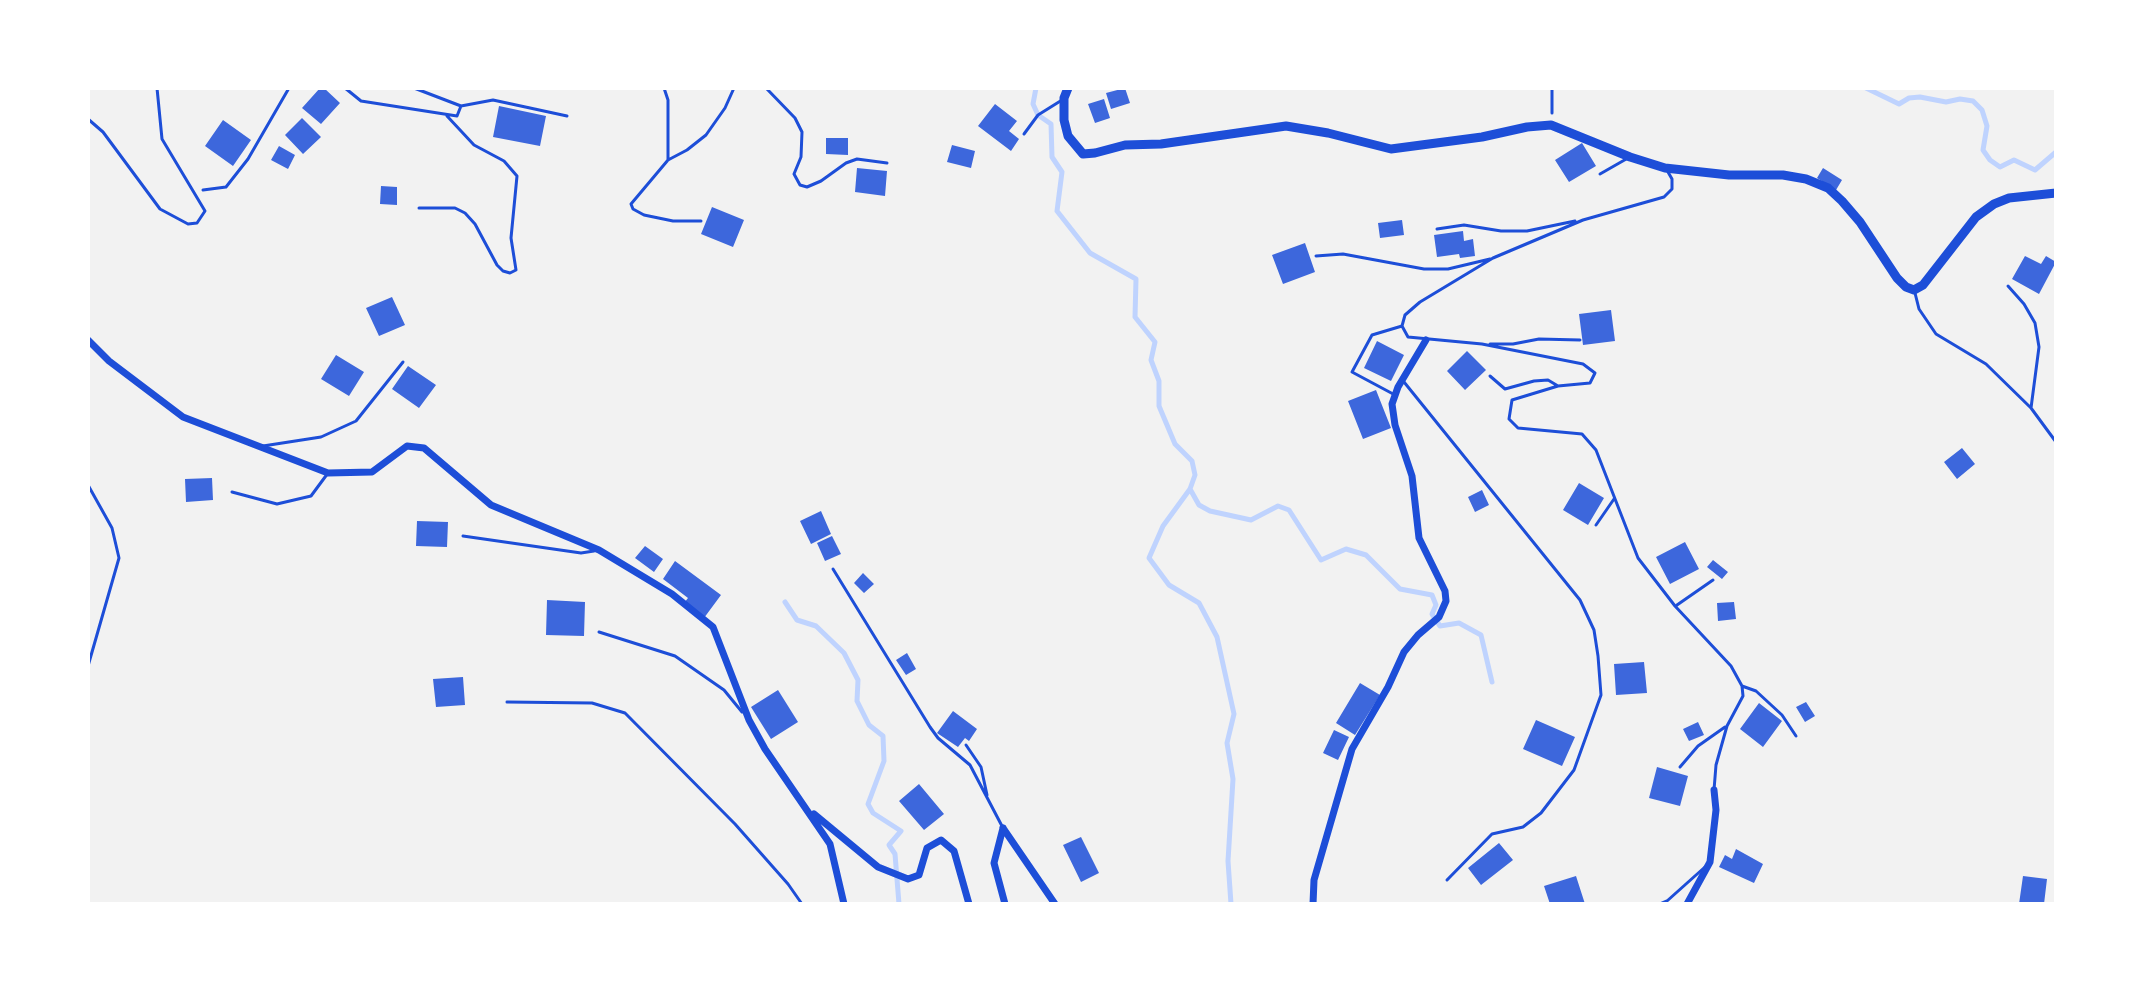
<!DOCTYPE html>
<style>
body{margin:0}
#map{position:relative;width:2144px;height:992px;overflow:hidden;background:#f2f2f2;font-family:"Playfair Display",serif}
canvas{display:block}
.frame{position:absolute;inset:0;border:90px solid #fff;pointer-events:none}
</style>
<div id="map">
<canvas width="2144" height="992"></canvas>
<div class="frame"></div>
</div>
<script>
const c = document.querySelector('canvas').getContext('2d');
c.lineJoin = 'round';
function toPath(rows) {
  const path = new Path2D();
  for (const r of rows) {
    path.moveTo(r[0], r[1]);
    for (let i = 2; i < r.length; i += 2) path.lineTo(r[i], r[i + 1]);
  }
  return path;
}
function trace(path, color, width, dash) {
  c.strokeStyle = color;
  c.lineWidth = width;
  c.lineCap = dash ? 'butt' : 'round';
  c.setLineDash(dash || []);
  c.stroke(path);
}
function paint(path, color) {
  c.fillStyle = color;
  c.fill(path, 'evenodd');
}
trace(toPath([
 [1036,88,1033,104,1038,115,1051,124,1052,157,1062,172,1057,211,1090,253,1136,279,1135,317,1155,342,1151,360,1159,381,1159,406,1175,444,1192,461,1195,475,1190,489,1163,526,1149,558,1169,585,1199,603,1217,637,1234,714,1227,743,1233,779,1228,861,1231,904],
 [1866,88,1899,104,1909,98,1920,97,1946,102,1960,99,1973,101,1982,110,1987,126,1983,150,1990,160,2000,167,2014,160,2035,170,2056,152],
 [1190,489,1199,505,1210,511,1251,520,1278,506,1289,510,1321,560,1346,549,1366,555,1400,589,1432,595,1436,605,1432,614,1440,626,1459,623,1481,635,1492,682],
 [785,602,797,620,816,626,844,653,858,680,857,701,869,725,883,736,884,761,868,804,873,813,901,831,889,845,895,854,899,904]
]), '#bfd3fe', 5);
paint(toPath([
 [320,88,324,88,340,103,321,124,302,108],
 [1125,88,1130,103,1111,109,1106,93],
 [1104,99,1110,118,1095,123,1088,104],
 [995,104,1017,121,1009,131,1019,139,1011,151,978,126],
 [499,106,546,116,540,146,493,137],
 [302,118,321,137,303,154,285,135],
 [223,120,251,140,233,166,205,146],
 [826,138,848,138,848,155,826,154],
 [1582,143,1596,166,1569,182,1555,160],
 [952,145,975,151,971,168,947,162],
 [279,146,295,155,288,169,271,160],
 [857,168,887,171,885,196,855,192],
 [1823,168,1842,180,1836,190,1817,178],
 [381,186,397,187,397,205,380,204],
 [712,207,744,220,733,247,701,234],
 [1402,220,1404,235,1380,238,1378,223],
 [1463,231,1464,241,1473,239,1475,256,1460,258,1459,254,1437,257,1434,235],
 [1305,243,1315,272,1283,284,1272,255],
 [2025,256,2041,264,2046,256,2056,262,2039,294,2012,279],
 [392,297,405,325,379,336,366,308],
 [1611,310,1615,341,1583,345,1579,314],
 [1377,341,1404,355,1391,381,1364,368],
 [1467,351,1486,370,1465,390,1447,371],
 [336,355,364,372,349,396,321,379],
 [408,366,436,385,419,408,392,389],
 [1376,390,1391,428,1363,439,1348,401],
 [1962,448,1975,464,1957,479,1944,462],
 [212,478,213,500,186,502,185,479],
 [1579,483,1604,498,1588,525,1563,510],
 [1482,490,1489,505,1475,512,1468,497],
 [821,511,831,534,811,544,800,521],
 [417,521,448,522,447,547,416,546],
 [832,536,841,554,825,561,817,543],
 [1685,542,1699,569,1670,584,1656,557],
 [645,546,663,559,654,572,635,558],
 [1713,560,1728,572,1722,579,1707,567],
 [675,561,721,595,704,618,684,603,688,598,663,579],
 [863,573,874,584,864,593,854,583],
 [547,600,585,602,584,636,546,635],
 [1734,602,1736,619,1718,621,1717,603],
 [907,653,916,669,906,675,896,660],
 [1644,662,1647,693,1616,695,1614,664],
 [463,677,465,705,436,707,433,679],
 [1360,683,1380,695,1355,735,1336,723],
 [778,690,798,722,771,739,751,707],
 [1806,702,1815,716,1805,722,1796,707],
 [1759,703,1782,721,1763,747,1740,729],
 [953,711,977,729,969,741,965,738,958,747,937,733],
 [1536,720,1575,737,1562,766,1523,749],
 [1698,722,1704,735,1689,741,1683,729],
 [1334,730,1349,737,1338,760,1323,753],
 [1657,767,1688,776,1680,806,1649,798],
 [919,784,944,814,924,830,899,801],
 [1081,837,1099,873,1081,882,1063,845],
 [1499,843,1513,860,1481,885,1468,868],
 [1736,849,1763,864,1754,883,1719,867,1725,855,1732,859],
 [1576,876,1585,904,1550,904,1544,886],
 [2023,876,2047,879,2044,904,2019,904]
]), '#3d67dc');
trace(toPath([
 [1552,113,1552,88],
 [203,190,226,187,248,159,289,88]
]), '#1d4ed8', 3);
trace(toPath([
 [345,88,361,101,457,116,461,106,414,88],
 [664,88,668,100,668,160],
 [766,88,795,118,802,132,801,157,794,174,800,185,807,187,821,181,846,163,857,159,887,163],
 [461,106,493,100,567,116],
 [88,119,103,132,160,209,188,224,197,223,205,211,162,139,157,88],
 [1024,134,1038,115,1062,100],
 [1668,172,1672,179,1672,189,1664,197,1583,220,1493,258,1420,302,1405,315,1402,326,1408,337,1482,344,1583,364,1595,373,1590,383,1558,386,1512,400,1509,419,1518,428,1582,434,1596,450,1638,558,1675,606,1731,666,1742,686,1743,696,1727,726,1716,765,1714,790],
 [1600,174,1628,158],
 [419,208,455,208,465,213,475,224,497,265,503,271,510,273,516,270,511,238,517,176,504,161,474,145,447,116],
 [701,221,673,221,644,215,633,209,631,204,668,160,687,150,706,135,725,108,734,88],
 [1437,229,1464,225,1501,231,1527,231,1575,221],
 [1316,256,1343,254,1424,269,1448,269,1490,259],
 [2008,286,2024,304,2035,323,2039,347,2031,408],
 [1915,293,1919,309,1936,334,1986,364,2031,408,2056,442],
 [1490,344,1513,344,1539,339,1580,340],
 [1490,376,1505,389,1534,381,1548,380,1558,386],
 [1404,382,1580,600,1594,630,1598,656,1601,695,1574,770,1541,813,1523,827,1492,834,1447,880],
 [1395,395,1352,372,1372,335,1402,326],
 [263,446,321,437,356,421,403,362],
 [88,485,112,528,119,558,88,666],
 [232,492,277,504,311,496,328,473],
 [1596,525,1614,499],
 [463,536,581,553,594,551],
 [833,569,930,727,938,738,970,765,1003,828],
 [1677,605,1713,580],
 [599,632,675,656,724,690,742,712],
 [1742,686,1756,691,1782,715,1796,736],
 [507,702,592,703,625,713,735,824,788,884,802,904],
 [966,745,981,767,987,795],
 [1680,767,1698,746,1725,727],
 [1660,904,1667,901,1705,867]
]), '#1d4ed8', 3);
trace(toPath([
 [88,340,109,361,183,417,328,473,372,472,407,446,424,448,491,505,599,550,672,594,713,627,749,720,765,749,830,844,844,904],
 [814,814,878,867,908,879,919,875,927,848,941,840,954,851,969,904],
 [1003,828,1055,904],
 [1003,828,994,863,1005,904],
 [1313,904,1314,880,1352,749,1388,687,1404,652,1418,635,1439,617,1446,601,1445,591,1419,538,1412,476,1395,425,1392,404,1398,387,1426,340],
 [1687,904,1710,862,1716,810,1714,790]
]), '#1d4ed8', 7);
trace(toPath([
 [1068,88,1064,98,1064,120,1068,136,1083,154,1095,153,1125,145,1161,144,1286,126,1328,133,1391,149,1482,137,1527,127,1551,125,1630,157,1665,168,1729,175,1783,175,1806,179,1828,188,1842,201,1860,222,1897,278,1906,287,1914,290,1923,285,1976,217,1994,204,2009,198,2056,193]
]), '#1d4ed8', 9);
</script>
